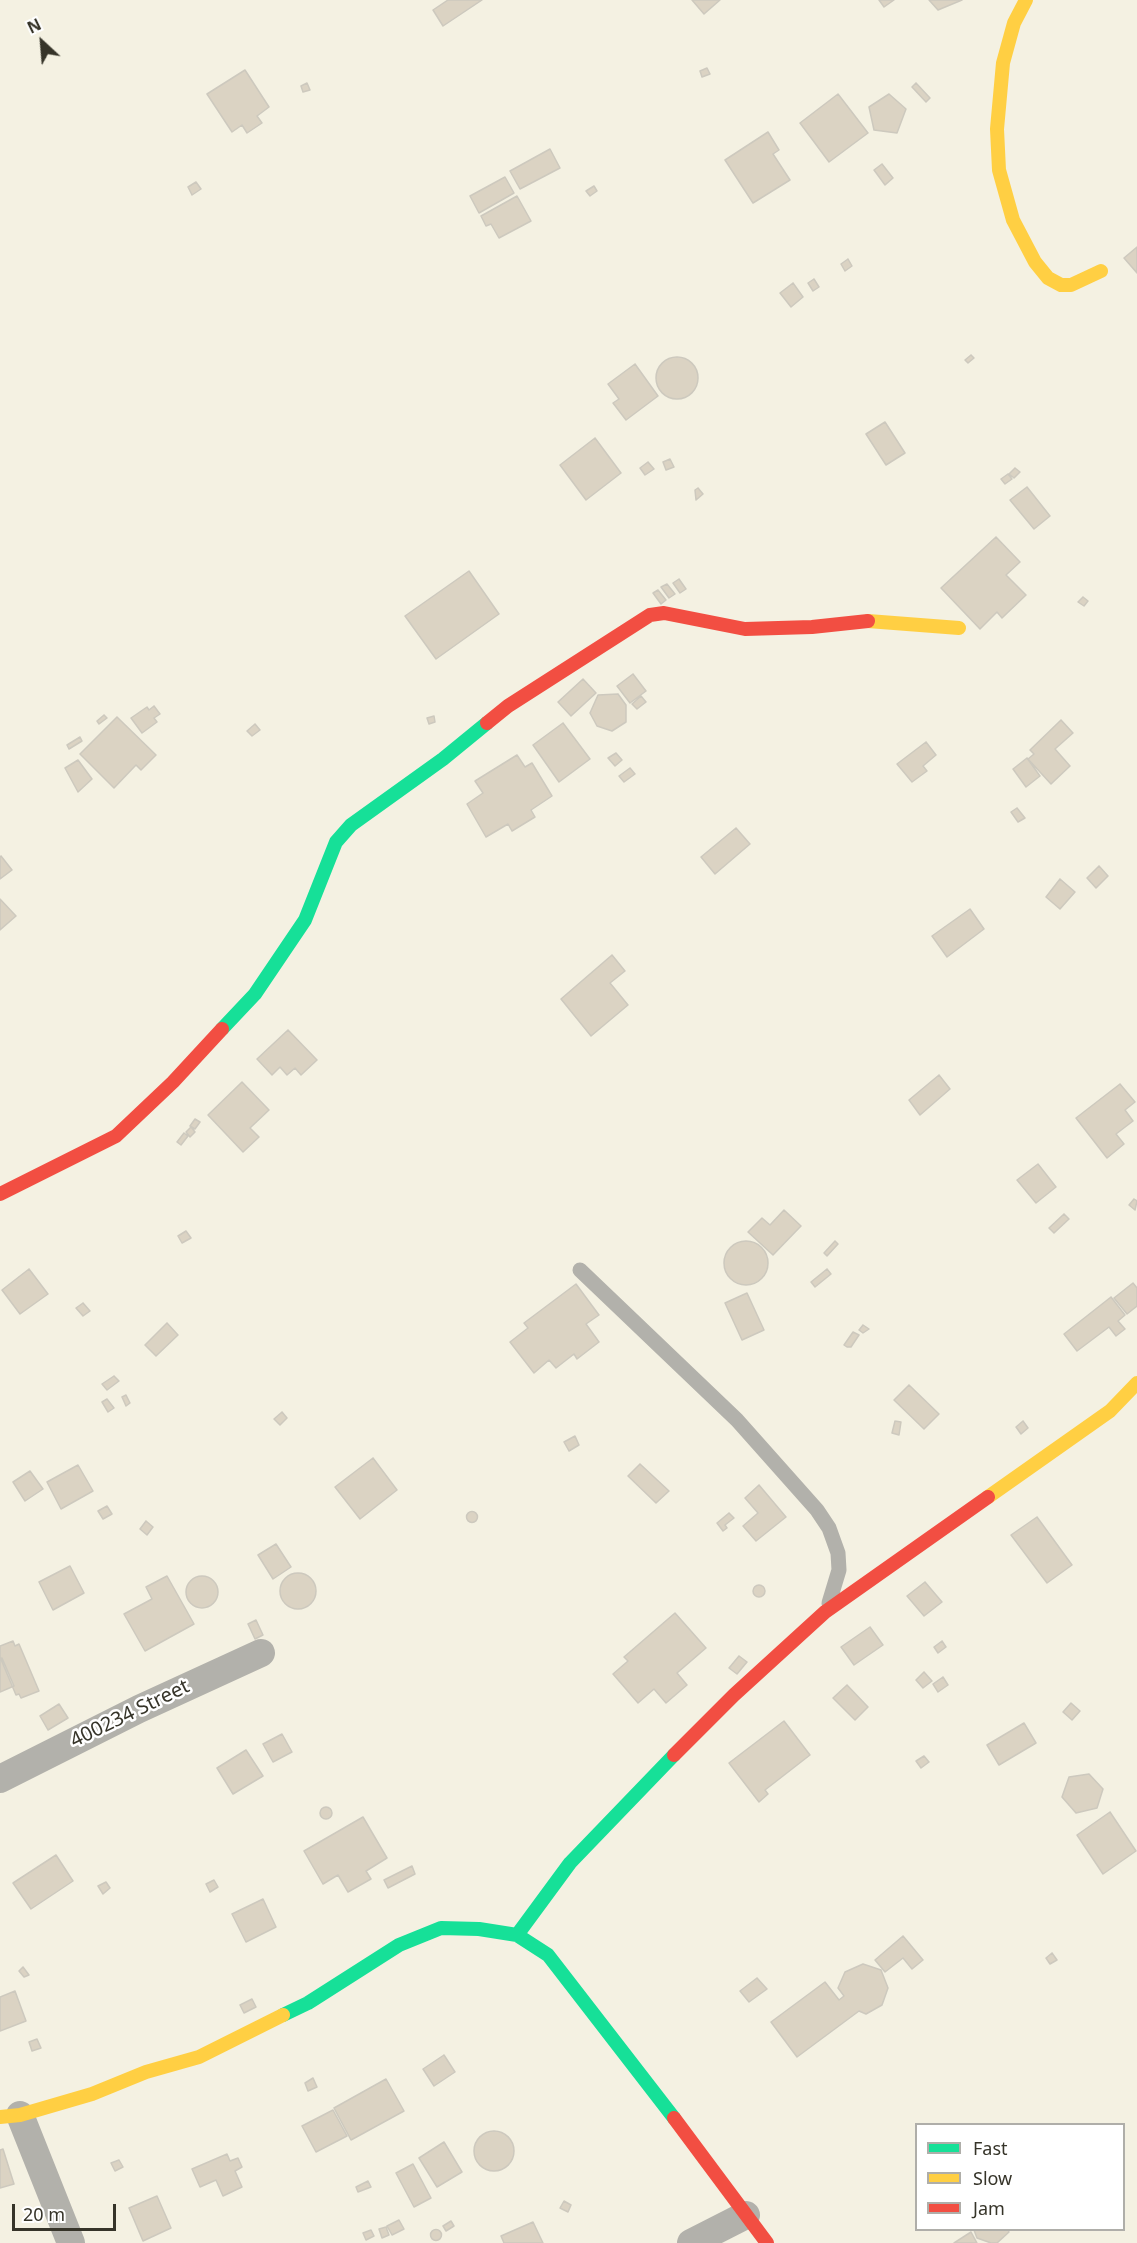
<!DOCTYPE html>
<style>
body{margin:0}
#map{position:relative;width:1137px;height:2243px;overflow:hidden;background:#f4f1e2;font-family:"Noto Sans",sans-serif}
canvas{display:block}
.legend{position:absolute;left:915px;top:2123px;width:210px;height:108px;box-sizing:border-box;background:#fff;border:2px solid #afaea9;margin:0;padding:8px 10px;list-style:none;font-size:18px;color:#363429}
.legend li{display:flex;align-items:center;gap:12px;height:30px}
.legend b{width:30px;border:2px solid #afaea9}
.north{position:absolute;left:12px;top:12px;width:60px;height:60px;-webkit-text-stroke:4px #fff;paint-order:stroke;rotate:334deg;font-size:16px;font-weight:700;line-height:24px;text-align:center;color:#363429}
.north::after{content:'';display:block;margin:auto;width:21px;height:27px;background:#363429;clip-path:polygon(50% 0,100% 100%,50% 72%,0 100%)}
.scale{position:absolute;left:12px;top:2204px;width:104px;height:27px;box-sizing:border-box;border:3px solid #363429;border-top:0;padding-left:8px;font-size:18px;line-height:21px;white-space:nowrap;color:#363429;-webkit-text-stroke:4px #fff;paint-order:stroke}
</style>
<div id="map">
<canvas width="1137" height="2243"></canvas>
<ul class="legend">
<li><b style="height:8px;background:#16e098"></b>Fast</li>
<li><b style="height:8px;background:#ffcf43"></b>Slow</li>
<li><b style="height:8px;background:#f24e42"></b>Jam</li>
</ul>
<div class="north">N</div>
<div class="scale">20 m</div>
</div>
<script>
const c = document.querySelector('canvas').getContext('2d');
c.lineJoin = 'round';
function paint(path, color) {
  c.fillStyle = color;
  c.fill(path, 'evenodd');
}
function toPath(rows) {
  const path = new Path2D();
  for (const r of rows) {
    if (r.length === 3) {
      path.moveTo(r[0] + r[2], r[1]);
      path.arc(r[0], r[1], r[2], 0, 2 * Math.PI);
      continue;
    }
    path.moveTo(r[0], r[1]);
    for (let i = 2; i < r.length; i += 2) path.lineTo(r[i], r[i + 1]);
  }
  return path;
}
function trace(path, color, width, dash) {
  c.strokeStyle = color;
  c.lineWidth = width;
  c.lineCap = dash ? 'butt' : 'round';
  c.setLineDash(dash || []);
  c.stroke(path);
}
function write(font, color, halo, rows, align = 'center') {
  c.font = font + ' "Noto Sans",sans-serif';
  c.lineWidth = 5;
  c.setLineDash([]);
  c.textBaseline = 'middle';
  c.strokeStyle = halo;
  c.fillStyle = color;
  for (const [text, x, y, turn = 0] of rows) {
    c.save();
    c.translate(x, y);
    c.rotate((+turn || 0) * Math.PI / 180);
    c.textAlign = isNaN(turn) ? turn : align;
    if (halo) c.strokeText(text, 0, 0);
    c.fillText(text, 0, 0);
    c.restore();
  }
}
const building = toPath([
 [448,0,482,0,443,26,433,10,448,0],
 [692,0,720,0,704,14,692,0],
 [879,0,894,0,884,7,879,0],
 [929,0,962,0,938,10,929,0],
 [707,68,710,74,702,77,700,71,707,68],
 [245,70,269,107,257,116,262,123,247,133,242,125,232,132,207,94,245,70],
 [307,83,310,90,303,92,301,86,307,83],
 [916,83,930,98,926,102,912,87,916,83],
 [838,94,868,133,829,162,800,123,838,94],
 [889,94,906,109,897,133,874,130,869,107,889,94],
 [768,132,779,150,773,154,790,180,753,203,725,160,768,132],
 [550,149,560,168,520,189,510,171,550,149],
 [882,164,893,178,885,185,874,170,882,164],
 [505,177,514,193,479,213,470,196,505,177],
 [196,182,201,189,192,195,188,187,196,182],
 [594,186,597,191,590,196,586,191,594,186],
 [517,196,531,221,499,238,491,224,486,226,481,216,517,196],
 [1137,247,1137,273,1124,258,1137,247],
 [848,259,852,266,845,271,841,264,848,259],
 [814,279,819,287,813,291,808,283,814,279],
 [793,283,803,297,791,307,780,293,793,283],
 [971,355,974,358,968,363,965,360,971,355],
 [677,378,21],
 [635,364,658,396,626,420,613,403,619,399,608,384,635,364],
 [885,422,905,453,886,465,866,434,885,422],
 [595,438,621,473,586,500,560,465,595,438],
 [670,459,674,467,666,470,663,462,670,459],
 [648,462,654,469,645,475,640,468,648,462],
 [1015,468,1020,472,1014,478,1009,474,1015,468],
 [1008,474,1012,479,1005,484,1001,479,1008,474],
 [1027,487,1050,516,1034,529,1010,500,1027,487],
 [698,488,703,494,696,500,695,490,698,488],
 [996,537,1020,562,1006,575,1026,595,1002,618,997,612,980,629,941,588,996,537],
 [469,571,499,614,436,659,405,616,469,571],
 [679,579,686,589,680,593,673,583,679,579],
 [667,584,675,594,669,598,661,587,667,584],
 [658,590,666,600,661,604,653,593,658,590],
 [1083,597,1088,601,1084,606,1078,602,1083,597],
 [633,674,646,691,630,703,617,686,633,674],
 [583,679,596,693,571,716,558,702,583,679],
 [618,694,626,705,626,722,612,731,597,726,590,713,598,695,618,694],
 [641,696,646,702,637,709,632,704,641,696],
 [154,706,160,714,154,718,157,722,142,733,131,718,147,707,149,710,154,706],
 [104,715,107,718,99,724,97,721,104,715],
 [434,716,435,722,429,724,427,718,434,716],
 [117,717,156,755,141,770,136,765,114,788,80,754,117,717],
 [1061,720,1073,733,1055,749,1070,766,1051,784,1028,759,1034,754,1030,750,1061,720],
 [563,723,590,759,559,782,533,745,563,723],
 [255,724,260,730,252,736,247,731,255,724],
 [80,737,82,741,69,749,67,745,80,737],
 [926,742,936,755,923,766,927,771,912,782,897,764,926,742],
 [616,753,622,760,615,766,608,758,616,753],
 [517,755,525,767,532,763,552,796,531,810,535,817,512,831,508,824,486,837,467,804,483,793,475,781,517,755],
 [1027,758,1040,776,1026,787,1013,769,1027,758],
 [78,760,92,779,78,792,65,768,78,760],
 [630,768,635,774,624,782,619,776,630,768],
 [1017,808,1025,818,1018,822,1011,812,1017,808],
 [736,828,750,844,715,874,701,857,736,828],
 [1,856,12,870,0,879,0,857,1,856],
 [1099,866,1108,876,1096,888,1087,878,1099,866],
 [1060,879,1075,892,1060,909,1046,897,1060,879],
 [0,899,16,916,0,930,0,899],
 [970,909,984,929,947,957,932,936,970,909],
 [612,955,625,971,610,983,628,1005,591,1036,561,999,612,955],
 [288,1030,317,1060,301,1075,295,1068,287,1075,280,1067,272,1075,257,1059,288,1030],
 [939,1075,950,1089,920,1115,909,1100,939,1075],
 [242,1082,269,1110,250,1128,259,1137,243,1152,208,1115,242,1082],
 [1120,1084,1135,1102,1125,1110,1133,1121,1116,1134,1124,1144,1107,1158,1076,1118,1120,1084],
 [195,1119,200,1122,195,1129,190,1126,195,1119],
 [191,1127,195,1132,190,1137,186,1132,191,1127],
 [184,1133,188,1136,181,1145,177,1142,184,1133],
 [1038,1164,1056,1187,1036,1203,1017,1180,1038,1164],
 [1134,1199,1137,1201,1135,1210,1129,1205,1134,1199],
 [784,1210,801,1226,773,1255,748,1232,762,1218,770,1225,784,1210],
 [1064,1214,1069,1219,1054,1233,1049,1228,1064,1214],
 [186,1231,191,1238,182,1243,178,1236,186,1231],
 [835,1241,838,1244,827,1256,824,1253,835,1241],
 [746,1263,22],
 [29,1269,48,1294,20,1314,2,1290,29,1269],
 [827,1269,831,1274,815,1287,811,1282,827,1269],
 [1133,1283,1137,1288,1137,1306,1127,1314,1114,1298,1133,1283],
 [576,1284,599,1315,586,1324,599,1342,577,1359,574,1354,556,1368,549,1360,534,1373,510,1342,528,1328,524,1323,576,1284],
 [747,1293,764,1330,742,1340,725,1303,747,1293],
 [1111,1297,1125,1315,1118,1321,1125,1329,1116,1336,1109,1327,1077,1351,1064,1334,1111,1297],
 [83,1303,90,1311,83,1316,76,1308,83,1303],
 [167,1323,178,1335,156,1356,145,1345,167,1323],
 [863,1325,869,1329,863,1333,859,1330,863,1325],
 [853,1332,859,1335,851,1347,847,1347,844,1345,853,1332],
 [114,1376,119,1381,107,1390,102,1384,114,1376],
 [909,1385,939,1414,924,1429,894,1400,909,1385],
 [126,1395,130,1403,126,1406,122,1397,126,1395],
 [107,1399,114,1408,108,1412,102,1402,107,1399],
 [282,1412,287,1418,280,1425,274,1419,282,1412],
 [895,1421,901,1422,899,1435,892,1433,895,1421],
 [1023,1421,1028,1428,1021,1434,1016,1427,1023,1421],
 [575,1436,579,1445,569,1451,564,1442,575,1436],
 [373,1458,397,1490,360,1519,335,1487,373,1458],
 [640,1464,669,1491,656,1503,628,1476,640,1464],
 [78,1465,93,1491,61,1509,47,1482,78,1465],
 [30,1471,43,1489,25,1501,13,1482,30,1471],
 [759,1485,786,1517,756,1541,743,1526,758,1513,745,1498,759,1485],
 [107,1506,112,1514,103,1519,98,1511,107,1506],
 [472,1517,5.5],
 [729,1513,734,1518,725,1525,727,1528,723,1531,717,1523,729,1513],
 [1037,1517,1072,1565,1047,1583,1011,1535,1037,1517],
 [146,1521,153,1527,147,1535,140,1529,146,1521],
 [276,1544,291,1567,273,1579,258,1555,276,1544],
 [70,1566,84,1593,53,1610,39,1582,70,1566],
 [298,1591,18],
 [167,1576,194,1624,145,1651,124,1614,152,1599,146,1587,167,1576],
 [202,1592,16],
 [925,1582,942,1602,924,1616,907,1596,925,1582],
 [759,1591,6],
 [675,1613,706,1648,677,1673,687,1685,666,1703,654,1689,638,1703,613,1674,628,1661,624,1657,675,1613],
 [256,1620,263,1635,255,1639,248,1624,256,1620],
 [870,1627,883,1645,854,1665,841,1647,870,1627],
 [13,1641,15,1646,19,1644,39,1691,21,1698,19,1694,16,1695,0,1657,0,1646,13,1641],
 [942,1641,946,1647,938,1653,934,1647,942,1641],
 [739,1656,747,1662,737,1674,729,1668,739,1656],
 [2,1658,14,1686,0,1692,0,1659,2,1658],
 [924,1672,932,1681,923,1688,916,1680,924,1672],
 [943,1677,948,1685,938,1692,933,1684,943,1677],
 [847,1685,868,1707,855,1720,833,1698,847,1685],
 [1071,1703,1080,1711,1072,1720,1063,1712,1071,1703],
 [59,1704,68,1718,48,1730,40,1716,59,1704],
 [784,1721,810,1755,765,1790,768,1794,759,1802,729,1763,784,1721],
 [1024,1723,1036,1743,999,1765,987,1745,1024,1723],
 [282,1734,292,1752,273,1762,263,1744,282,1734],
 [246,1750,263,1776,233,1794,217,1768,246,1750],
 [924,1756,929,1762,921,1768,916,1761,924,1756],
 [1089,1774,1103,1789,1097,1808,1076,1813,1062,1797,1069,1777,1089,1774],
 [326,1813,6],
 [1110,1812,1136,1851,1103,1874,1077,1835,1110,1812],
 [363,1817,387,1858,366,1871,371,1879,348,1892,338,1875,323,1884,304,1851,363,1817],
 [56,1855,73,1881,31,1909,13,1883,56,1855],
 [412,1866,415,1874,388,1888,384,1880,412,1866],
 [214,1880,218,1887,210,1892,206,1884,214,1880],
 [106,1882,110,1888,103,1894,98,1886,106,1882],
 [263,1899,276,1927,246,1942,232,1914,263,1899],
 [903,1936,923,1960,912,1969,903,1958,885,1972,875,1960,903,1936],
 [1052,1953,1057,1960,1050,1964,1046,1958,1052,1953],
 [863,1964,881,1970,888,1988,882,2005,866,2014,859,2011,797,2057,771,2022,825,1982,839,2000,844,1996,838,1988,845,1972,863,1964],
 [23,1967,29,1975,24,1977,19,1971,23,1967],
 [757,1978,767,1989,749,2002,740,1991,757,1978],
 [15,1991,26,2021,0,2031,0,1997,15,1991],
 [252,1999,256,2007,244,2013,240,2005,252,1999],
 [37,2039,41,2048,32,2051,29,2042,37,2039],
 [444,2055,455,2072,434,2086,423,2069,444,2055],
 [313,2078,317,2087,308,2091,305,2083,313,2078],
 [386,2079,404,2111,351,2140,334,2108,386,2079],
 [333,2110,347,2136,316,2152,302,2126,333,2110],
 [494,2151,20],
 [444,2142,462,2172,437,2187,419,2158,444,2142],
 [3,2149,14,2184,0,2188,0,2150,3,2149],
 [227,2154,230,2161,238,2158,242,2167,235,2171,242,2187,223,2196,216,2180,200,2187,192,2169,227,2154],
 [119,2160,123,2167,115,2171,111,2163,119,2160],
 [413,2164,431,2198,414,2207,396,2173,413,2164],
 [368,2181,371,2187,358,2192,356,2187,368,2181],
 [157,2196,171,2228,143,2241,129,2208,157,2196],
 [564,2201,571,2205,568,2212,560,2208,564,2201],
 [399,2220,404,2229,392,2235,387,2226,399,2220],
 [451,2221,454,2226,446,2231,443,2226,451,2221],
 [533,2222,543,2243,504,2243,501,2236,533,2222],
 [386,2227,389,2235,382,2238,379,2229,386,2227],
 [436,2235,5.5],
 [371,2230,374,2236,366,2240,363,2233,371,2230],
 [974,2230,1008,2230,1009,2232,997,2243,991,2243,977,2238,974,2230],
 [971,2232,977,2243,954,2243,971,2232]
]);
paint(building, '#dbd3c3');
trace(building, '#cdc9be', 1.5);
trace(toPath([
 [580,1270,737,1420,817,1510,829,1528,838,1553,839,1570,829,1603]
]), '#b2b1ab', 15);
trace(toPath([
 [0,1779,139,1709,261,1653],
 [20,2115,71,2243],
 [691,2243,746,2215]
]), '#b2b1ab', 28);
trace(toPath([
 [222,1029,255,994,305,920,336,842,351,825,443,759,487,723],
 [517,1935,570,1863,674,1755],
 [283,2015,308,2003,399,1945,441,1928,479,1929,517,1935,548,1955,674,2118]
]), '#16e098', 14);
trace(toPath([
 [1026,0,1014,23,1003,63,997,129,999,170,1013,220,1035,262,1048,278,1061,285,1071,285,1101,271],
 [868,621,959,628],
 [988,1497,1110,1411,1137,1383],
 [0,2117,20,2115,92,2094,146,2072,199,2057,283,2015]
]), '#ffcf43', 14);
trace(toPath([
 [487,723,508,706,650,615,664,613,745,629,812,627,868,621],
 [0,1194,116,1136,173,1082,222,1029],
 [674,1755,734,1695,825,1612,988,1497],
 [674,2118,767,2243]
]), '#f24e42', 14);
write('20px', '#363429', '#fff', [
 ["400234 Street",130,1714,-26]
]);
</script>
